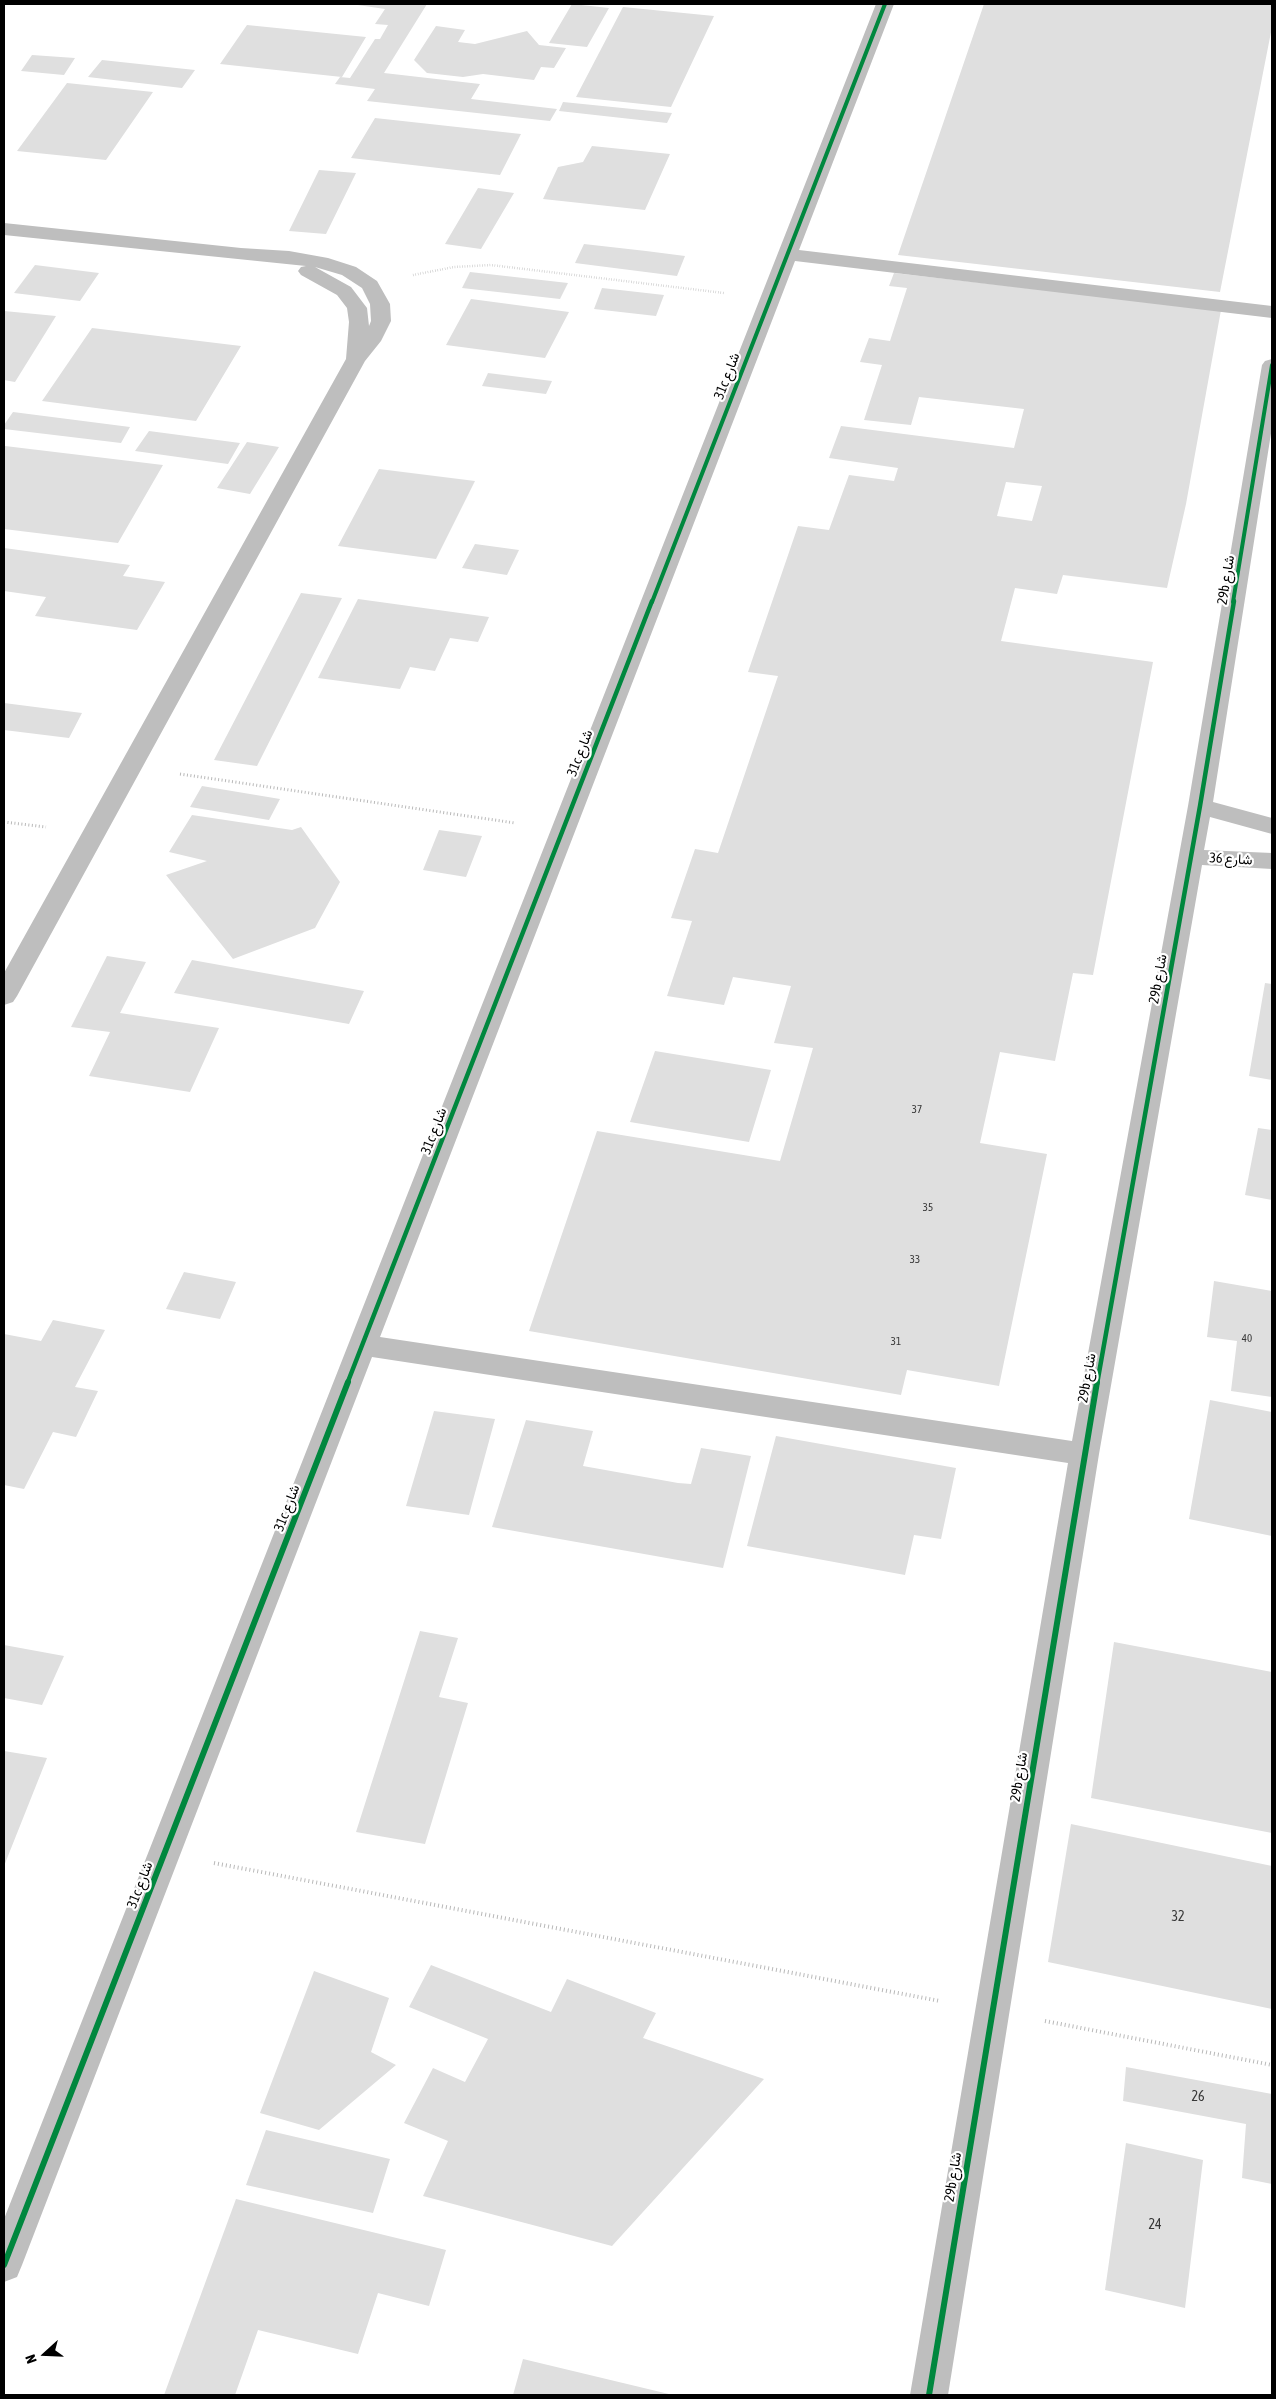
<!DOCTYPE html>
<meta charset="utf-8">
<style>
body{margin:0}
#map{position:relative;width:1276px;height:2399px;overflow:hidden;background:#fff;font-family:"Asap Condensed",sans-serif}
canvas{display:block}
.frame{position:absolute;inset:0;border:5px solid #000;pointer-events:none}
.north{position:absolute;left:20px;top:2329px;width:50px;height:50px;-webkit-text-stroke:4px #fff;paint-order:stroke;rotate:250deg;font-size:14px;font-weight:700;line-height:20px;text-align:center;color:#000}
.north::after{content:'';display:block;margin:auto;width:18px;height:22px;background:#000;clip-path:polygon(50% 0,100% 100%,50% 72%,0 100%)}
</style>
<div id="map">
<canvas width="1276" height="2399"></canvas>
<div class="frame"></div>
<div class="north">N</div>
</div>
<script>
const c = document.querySelector('canvas').getContext('2d');
c.lineJoin = 'round';
function paint(path, color) {
  c.fillStyle = color;
  c.fill(path, 'evenodd');
}
function toPath(rows) {
  const path = new Path2D();
  for (const r of rows) {
    path.moveTo(r[0], r[1]);
    for (let i = 2; i < r.length; i += 2) path.lineTo(r[i], r[i + 1]);
  }
  return path;
}
function trace(path, color, width, dash) {
  c.strokeStyle = color;
  c.lineWidth = width;
  c.lineCap = dash ? 'butt' : 'round';
  c.setLineDash(dash || []);
  c.stroke(path);
}
function write(font, color, halo, rows, align = 'center') {
  c.font = font + ' "Asap Condensed",Vazirmatn,sans-serif';
  c.lineWidth = 4.5;
  c.setLineDash([]);
  c.textBaseline = 'middle';
  c.strokeStyle = halo;
  c.fillStyle = color;
  for (const [text, x, y, turn = 0] of rows) {
    c.save();
    c.translate(x, y);
    c.rotate((+turn || 0) * Math.PI / 180);
    c.textAlign = isNaN(turn) ? turn : align;
    if (halo) c.strokeText(text, 0, 0);
    c.fillText(text, 0, 0);
    c.restore();
  }
}
paint(toPath([
 [351,4,427,4,384,73,480,84,471,99,557,109,550,121,367,101,375,89,335,84,340,77,350,78,375,39,380,39,388,25,375,24,385,9],
 [572,4,609,8,587,47,549,43],
 [984,4,1272,4,1272,27,1220,292,898,255],
 [623,7,714,16,671,107,576,97],
 [247,25,366,37,342,77,220,64],
 [436,26,465,30,458,42,475,44,527,31,539,45,566,48,554,68,541,67,534,80,483,74,463,77,427,73,414,60],
 [32,55,75,58,64,75,21,71],
 [102,60,195,70,182,88,88,77],
 [67,83,153,92,106,160,17,151],
 [563,102,672,113,667,123,559,111],
 [375,118,521,134,500,175,351,158],
 [592,146,670,154,645,210,543,199,558,167,583,162],
 [319,170,356,173,326,234,289,231],
 [478,188,514,193,481,249,445,244],
 [584,244,646,251,685,256,677,276,575,263],
 [35,265,99,273,80,301,14,293],
 [470,272,568,283,560,299,462,288],
 [894,273,1221,310,1186,504,1167,588,1063,575,1057,594,1015,588,1001,641,1153,662,1093,975,1073,973,1055,1061,1000,1052,980,1143,1047,1154,999,1386,907,1370,901,1395,529,1331,597,1131,780,1161,813,1048,774,1043,791,986,733,977,724,1005,667,996,692,921,671,918,695,849,718,853,778,676,748,672,798,526,829,530,849,475,894,481,898,468,829,458,841,426,1014,448,1024,409,919,397,911,425,864,420,882,365,860,362,869,338,890,341,907,288,889,286],
 [1006,482,1042,486,1032,521,997,516],
 [602,288,664,295,656,316,594,309],
 [471,299,569,312,545,358,446,345],
 [4,311,56,316,15,382,4,380],
 [92,328,241,346,196,421,42,401],
 [488,373,552,381,546,394,482,386],
 [13,412,130,427,121,443,4,429,4,425],
 [149,431,240,443,228,464,135,451],
 [247,442,279,447,250,494,217,488],
 [5,446,163,465,118,543,4,529],
 [379,469,475,481,436,559,338,546],
 [475,544,519,550,507,575,462,568],
 [4,548,130,565,123,576,165,582,137,630,35,616,46,597,4,591],
 [301,593,342,598,257,766,214,760],
 [358,599,489,617,478,642,450,638,435,671,410,667,400,689,318,678],
 [4,703,82,713,69,738,4,730],
 [202,786,280,799,269,820,190,807],
 [192,815,292,830,301,827,340,882,315,928,233,959,166,875,207,861,169,852],
 [439,830,482,836,466,877,423,870],
 [107,956,146,962,120,1013,219,1028,190,1092,89,1076,110,1032,71,1027],
 [192,960,364,991,349,1024,174,993],
 [1265,983,1272,984,1272,1080,1249,1076],
 [655,1051,771,1070,749,1142,630,1122],
 [1258,1128,1272,1130,1272,1200,1245,1195],
 [184,1272,236,1282,220,1319,166,1309],
 [1214,1281,1272,1291,1272,1397,1231,1391,1237,1341,1207,1337],
 [53,1320,105,1330,75,1387,98,1391,76,1437,53,1432,24,1489,4,1485,4,1334,41,1341],
 [1210,1400,1272,1412,1272,1536,1189,1519],
 [434,1411,495,1419,469,1515,406,1506],
 [526,1420,593,1431,583,1466,678,1483,691,1484,701,1448,751,1456,723,1568,492,1527],
 [776,1436,956,1468,941,1539,914,1535,905,1575,747,1546],
 [420,1631,458,1638,439,1697,468,1703,425,1844,356,1832],
 [1114,1642,1272,1672,1272,1833,1091,1798],
 [4,1645,64,1656,42,1705,4,1698],
 [4,1751,47,1758,4,1866],
 [1071,1824,1272,1866,1272,2009,1048,1962],
 [431,1965,551,2012,567,1979,656,2013,643,2038,764,2079,612,2246,423,2196,448,2141,404,2123,433,2068,465,2082,488,2039,409,2007],
 [314,1971,389,1998,371,2052,396,2065,319,2130,260,2113],
 [1126,2067,1272,2094,1272,2184,1242,2178,1246,2124,1123,2101],
 [266,2130,390,2159,373,2213,246,2185],
 [1126,2143,1203,2160,1185,2308,1105,2290],
 [236,2199,446,2250,429,2306,378,2293,358,2354,258,2330,235,2395,164,2395],
 [523,2359,673,2395,513,2395]
]), '#dfdfdf');
trace(toPath([
 [413,275,454,267,491,265,724,293]
]), '#b9b9b9', 2.5, [0.5, 2]);
trace(toPath([
 [180,774,515,823],
 [4,822,46,827]
]), '#b9b9b9', 3, [1, 2.5]);
trace(toPath([
 [214,1863,940,2001],
 [1045,2021,1272,2065]
]), '#b9b9b9', 4, [1, 3]);
paint(toPath([
 [876,4,894,4,799,250,1272,306,1272,318,795,261,380,1337,1072,1441,1188,806,1262,365,1265,361,1272,359,1272,427,1213,802,1272,818,1272,834,1210,817,1204,850,1272,853,1272,869,1202,865,1099,1454,948,2395,910,2395,1068,1463,372,1357,22,2265,17,2277,4,2282,4,2219,876,4],
 [4,223,241,248,289,251,328,258,356,267,377,281,390,304,391,321,381,341,365,361,17,996,13,1002,4,1005,4,973,346,359,349,322,347,308,337,295,301,275,298,271,301,267,306,266,4,235,4,223],
 [315,267,342,275,362,288,370,304,371,321,369,326,367,308,351,287,315,267]
]), '#bebebe');
trace(toPath([
 [652,602,885,4],
 [1233,602,1272,365]
]), '#00873e', 4);
trace(toPath([
 [347,1384,652,601],
 [1097,1384,1200,806,1234,601]
]), '#00873e', 4.5);
trace(toPath([
 [4,2265,348,1382],
 [929,2395,1097,1382]
]), '#00873e', 6);
write('11px', '#383838', null, [
 ["37",917,1110],
 ["35",928,1208],
 ["33",915,1260],
 ["40",1247,1339],
 ["31",896,1342]
]);
write('14px', '#000', '#fff', [
 ["31c شارع",727,376,-69],
 ["29b شارع",1226,580,-81],
 ["31c شارع",580,753,-69],
 ["شارع 36",1231,859,3],
 ["29b شارع",1158,979,-80],
 ["31c شارع",434,1131,-69],
 ["29b شارع",1087,1378,-80],
 ["31c شارع",287,1508,-69],
 ["29b شارع",1019,1777,-81],
 ["31c شارع",140,1885,-69],
 ["29b شارع",953,2177,-81]
]);
write('14px', '#383838', null, [
 ["32",1178,1917],
 ["26",1198,2097],
 ["24",1155,2225]
]);
</script>
